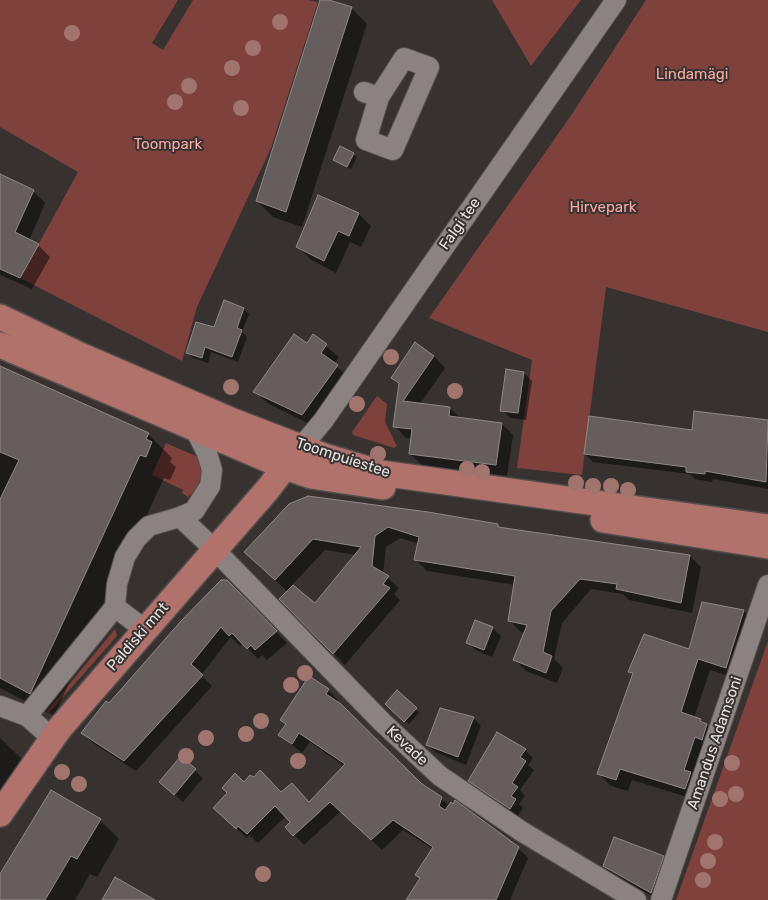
<!DOCTYPE html>
<meta charset="utf-8">
<style>
body{margin:0}
canvas{display:block;background:#373130}
</style>
<canvas width="768" height="900"></canvas>
<script>
const c = document.querySelector('canvas').getContext('2d');
c.lineJoin = 'round';
function paint(path, color) {
  c.fillStyle = color;
  c.fill(path, 'evenodd');
}
function toPath(rows) {
  const path = new Path2D();
  for (const r of rows) {
    path.moveTo(r[0], r[1]);
    for (let i = 2; i < r.length; i += 2) path.lineTo(r[i], r[i + 1]);
  }
  return path;
}
function trace(path, color, width, dash) {
  c.strokeStyle = color;
  c.lineWidth = width;
  c.lineCap = dash ? 'butt' : 'round';
  c.setLineDash(dash || []);
  c.stroke(path);
}
function write(font, color, halo, rows, align = 'center') {
  c.font = font + ' Rubik,sans-serif';
  c.lineWidth = 4;
  c.setLineDash([]);
  c.textBaseline = 'middle';
  c.strokeStyle = halo;
  c.fillStyle = color;
  for (const [text, x, y, turn = 0] of rows) {
    c.save();
    c.translate(x, y);
    c.rotate((+turn || 0) * Math.PI / 180);
    c.textAlign = isNaN(turn) ? turn : align;
    if (halo) c.strokeText(text, 0, 0);
    c.fillText(text, 0, 0);
    c.restore();
  }
}
paint(toPath([
 [0,0,178,0,152,43,163,50,193,0,308,0,318,2,271,148,197,307,182,361,20,278,78,172,0,127],
 [492,0,581,0,531,66],
 [646,0,768,0,768,332,606,287,582,475,517,468,532,360,429,318,572,114],
 [377,396,387,404,385,422,397,446,394,448,353,435,352,432],
 [166,443,198,457,202,475,196,490,188,497,182,493,183,490,152,475],
 [115,629,117,636,49,713,47,711],
 [768,641,768,900,676,900]
]), '#7e413b');
paint(toPath([
 [322,0,351,8,367,24,302,227,273,217,257,201],
 [353,154,357,157,351,169,335,160],
 [0,176,33,191,45,203,29,241,38,245,50,257,32,289,0,275],
 [359,214,371,226,361,247,350,242,336,273,310,259,298,247],
 [244,309,249,314,242,332,247,337,238,362,211,352,208,363,193,358,188,353,215,328],
 [313,336,339,357,334,364,349,378,314,426,267,403,255,391,307,344],
 [434,356,445,368,420,404,450,408,460,418,502,424,513,435,507,476,422,465,410,454,412,438,406,438,395,426,400,385,393,378],
 [0,368,148,434,172,458,170,462,176,467,170,480,164,478,54,716,0,688],
 [524,373,532,381,526,420,510,418,502,410],
 [696,412,768,421,768,489,713,479,712,482,695,479,690,474,593,462,585,454,693,431],
 [290,505,497,525,500,528,690,556,701,567,692,613,629,600,623,594,591,589,562,623,554,659,563,668,557,683,526,671,515,660,525,633,521,632,510,621,515,585,427,571,416,560,419,544,400,538,386,547,383,574,399,588,394,594,400,600,345,665,281,599,288,592,257,564],
 [325,550,356,555,315,605,292,585],
 [227,581,287,643,267,660,262,655,258,659,243,643,240,646,231,637,201,675,212,686,136,771,93,743,82,733],
 [703,603,744,611,756,623,738,679,710,670,694,718,701,720,719,737,697,800,632,780,628,791,611,786,599,774,633,675,630,671,690,650],
 [476,621,493,628,501,636,492,657,475,650,467,642],
 [328,690,338,700,337,703,422,785,450,806,518,848,528,858,510,900,415,900,433,849,403,830,382,850,341,811,304,845,287,827,291,822,286,816,258,843,249,835,247,838,225,818,244,783,309,803,344,766,310,742,302,753,280,735,286,725,281,720],
 [319,810,321,812,298,832,297,831],
 [397,692,419,713,409,724,387,703],
 [458,712,473,718,481,726,466,765,435,752,427,744],
 [0,738,23,760,0,802],
 [525,750,533,758,528,765,534,770,520,790,525,796,519,804,523,808,518,816,470,780],
 [181,758,203,778,183,802,169,790],
 [100,820,119,839,97,877,90,874,75,900,0,900,0,876],
 [663,857,671,865,659,900,612,874,604,866]
]), '#0007');
const building = toPath([
 [320,0,329,0,352,7,286,212,256,201,320,0],
 [340,146,354,153,347,167,333,160,340,146],
 [0,174,34,190,15,232,39,244,20,278,0,269,0,174],
 [318,195,359,213,349,236,338,231,324,261,296,247,318,195],
 [224,300,244,308,237,328,242,330,232,357,205,347,202,358,186,353,196,322,214,327,224,300],
 [294,334,307,343,313,334,327,344,321,353,338,365,302,415,253,392,294,334],
 [415,342,434,356,403,401,450,407,449,416,502,423,496,465,409,454,412,429,393,427,399,383,391,378,415,342],
 [0,366,149,433,146,439,152,442,146,457,140,455,30,694,0,678,0,499,19,460,0,452,0,366],
 [506,369,524,372,518,413,500,411,506,369],
 [694,411,768,420,766,482,705,471,705,474,686,472,686,467,584,454,589,416,692,430,694,411],
 [308,496,428,512,498,524,498,527,690,555,681,603,616,589,617,584,580,579,551,611,543,652,552,656,546,673,513,660,527,625,508,621,515,576,414,560,419,537,388,527,375,536,372,566,389,576,383,584,390,588,333,654,279,599,293,585,315,603,361,547,313,539,275,580,244,552,289,504,308,496],
 [221,580,227,580,277,631,255,650,251,645,247,649,232,633,229,636,221,627,191,664,203,675,124,761,81,733,106,701,109,703,181,621,221,580],
 [702,602,744,610,726,668,698,659,681,712,701,719,700,721,707,724,702,740,695,737,684,770,691,772,685,789,620,769,616,780,597,774,633,673,628,672,644,634,689,649,702,602],
 [475,620,493,627,484,650,466,643,475,620],
 [309,676,329,689,326,694,341,704,422,784,442,797,439,806,445,810,451,802,453,804,455,800,519,847,496,900,406,900,420,878,415,875,433,847,393,820,371,840,330,802,293,836,285,827,290,822,275,806,247,834,238,826,236,829,213,808,227,793,222,788,235,773,244,782,250,775,254,777,260,770,281,792,292,783,309,802,345,764,299,733,292,744,278,735,286,724,280,720,309,676],
 [397,690,417,708,404,722,385,704,397,690],
 [440,708,474,717,458,757,426,745,440,708],
 [497,732,526,749,520,757,526,761,512,783,518,787,511,796,516,799,510,809,468,781,497,732],
 [181,756,196,769,174,795,159,782,181,756],
 [51,790,101,819,77,859,71,856,45,900,0,900,0,874,51,790],
 [614,837,664,856,651,893,603,866,614,837],
 [115,877,155,900,102,900,115,877]
]);
paint(building, '#655e5d');
trace(building, '#908887', 1);
const minor = toPath([
 [364,92,379,97,366,140,393,150,429,67,404,58,379,97],
 [302,446,323,421,616,0],
 [180,517,214,549,382,722,440,776,521,831,636,900],
 [115,607,144,629],
 [0,706,27,716,52,738],
 [27,716,115,607,117,584,125,557,136,539,149,526,180,517,194,511,210,486,212,470,207,453,194,427],
 [661,900,768,585]
]);
const major = toPath([
 [0,317,80,355,233,421,324,456,381,473,768,527],
 [0,345,285,467,311,476,383,487],
 [603,520,768,546],
 [0,814,59,729,268,489,294,455]
]);
trace(minor, '#544e4d', 22);
trace(major, '#544e4d', 28);
trace(minor, '#8b8382', 20);
trace(major, '#b1726c', 25);
c.fillStyle = '#a2746e';
for (const [x, y] of [
 [280,22],
 [72,33],
 [253,48],
 [232,68],
 [189,86],
 [175,102],
 [241,108],
 [391,357],
 [231,387],
 [455,391],
 [357,404],
 [378,454],
 [467,469],
 [482,472],
 [576,483],
 [593,486],
 [611,486],
 [628,490],
 [305,673],
 [291,685],
 [261,721],
 [246,734],
 [206,738],
 [186,756],
 [298,761],
 [732,763],
 [62,772],
 [79,784],
 [736,794],
 [720,799],
 [715,842],
 [708,861],
 [263,874],
 [703,880]
]) {
  c.beginPath();
  c.arc(x, y, 8, 0, 2 * Math.PI);
  c.fill();
}
write('15px', '#f9aaa1', '#373130', [
 ["Lindamägi",692,75],
 ["Toompark",168,145],
 ["Hirvepark",603,208]
]);
write('15px', '#e9e4e4', '#373130', [
 ["Falgi tee",460,224,-55],
 ["Toompuiestee",343,458,18],
 ["Paldiski mnt",138,637,-49],
 ["Amandus Adamsoni",715,743,-71],
 ["Kevade",407,746,43]
]);
</script>
